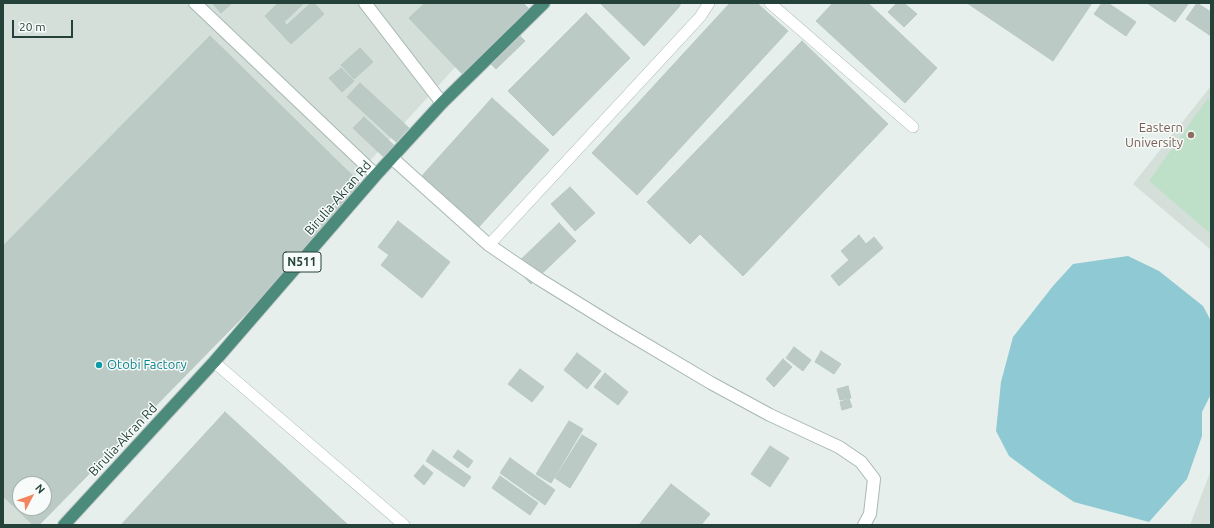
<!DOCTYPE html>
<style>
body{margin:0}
#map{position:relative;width:1214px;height:528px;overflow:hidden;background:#e6efeb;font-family:Ubuntu,sans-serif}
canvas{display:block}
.frame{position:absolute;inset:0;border:4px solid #24423a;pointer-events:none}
.north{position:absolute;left:12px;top:476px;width:40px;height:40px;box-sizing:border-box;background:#f7fbf9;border:1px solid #a3b1ad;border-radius:50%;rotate:49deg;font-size:11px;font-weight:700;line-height:16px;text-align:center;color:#24423a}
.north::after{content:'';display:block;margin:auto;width:14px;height:18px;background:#f4845f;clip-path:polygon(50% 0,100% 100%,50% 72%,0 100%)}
.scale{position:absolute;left:12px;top:20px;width:61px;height:18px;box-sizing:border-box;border:2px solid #24423a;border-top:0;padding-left:5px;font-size:12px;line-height:14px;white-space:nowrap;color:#24423a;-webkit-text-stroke:3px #f7fbf9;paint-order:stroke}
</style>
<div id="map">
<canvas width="1214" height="528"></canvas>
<div class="frame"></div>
<div class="north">N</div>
<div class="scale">20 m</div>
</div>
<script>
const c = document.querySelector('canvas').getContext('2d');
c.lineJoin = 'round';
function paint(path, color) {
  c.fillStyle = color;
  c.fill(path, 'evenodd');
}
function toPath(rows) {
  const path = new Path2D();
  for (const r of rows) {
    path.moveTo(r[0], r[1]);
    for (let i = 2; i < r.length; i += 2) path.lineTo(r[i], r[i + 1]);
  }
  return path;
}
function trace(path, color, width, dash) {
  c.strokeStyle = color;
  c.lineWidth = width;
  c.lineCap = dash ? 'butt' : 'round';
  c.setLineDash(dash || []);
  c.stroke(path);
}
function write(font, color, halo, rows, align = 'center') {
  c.font = font + ' Ubuntu,sans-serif';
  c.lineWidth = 3;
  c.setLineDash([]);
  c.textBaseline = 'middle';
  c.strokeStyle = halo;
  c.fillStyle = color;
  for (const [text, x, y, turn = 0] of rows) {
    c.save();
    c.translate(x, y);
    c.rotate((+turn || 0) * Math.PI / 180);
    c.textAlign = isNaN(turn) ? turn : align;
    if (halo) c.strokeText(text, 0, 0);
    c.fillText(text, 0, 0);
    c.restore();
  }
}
paint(toPath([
 [3,3,426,3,469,52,366,165,243,285,31,525,3,525],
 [20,484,44,484,44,508,20,508],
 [1211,86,1211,250,1133,184],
 [1211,470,1211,525,1190,525]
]), '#d4dfda');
paint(toPath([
 [1208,98,1211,102,1211,234,1149,181]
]), '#bfe0c8');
paint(toPath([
 [1128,256,1159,271,1203,306,1211,321,1211,394,1202,412,1202,436,1187,479,1149,522,1074,502,1040,479,1009,456,996,431,1001,382,1013,337,1053,286,1073,264]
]), '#8ec9d4');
const building = toPath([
 [212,3,232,3,221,13,212,3],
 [278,3,304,3,284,22,287,25,311,3,314,3,324,14,291,44,265,16,278,3],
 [425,3,523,3,532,12,514,30,525,41,496,69,488,61,468,80,409,18,425,3],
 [600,3,681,3,679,7,644,46,600,3],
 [730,3,757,3,788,31,637,195,592,153,730,3],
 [833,3,868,3,937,68,905,103,816,21,833,3],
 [897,3,904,3,917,14,904,27,888,12,897,3],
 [967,3,1092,3,1053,61,967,3],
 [1102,3,1108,3,1136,22,1126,36,1094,14,1102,3],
 [1147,3,1189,3,1175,22,1147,3],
 [1197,3,1211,12,1211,36,1186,19,1197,3],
 [586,13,630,58,553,136,508,91,586,13],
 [210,36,367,190,39,525,33,525,3,496,3,246,210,36],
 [20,484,44,484,44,508,20,508,20,484],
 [802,41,888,124,743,276,700,234,690,244,647,202,802,41],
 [360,48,373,62,354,79,341,65,360,48],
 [341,68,354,81,342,92,329,78,341,68],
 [360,83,409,128,396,142,347,97,360,83],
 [492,98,549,150,476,230,420,178,492,98],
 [364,117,400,151,389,162,353,128,364,117],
 [570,187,595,213,575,231,551,204,570,187],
 [398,221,450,262,422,298,381,265,389,255,378,247,398,221],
 [559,223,576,241,531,284,514,266,559,223],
 [859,235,866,244,874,237,883,248,839,286,831,276,849,260,841,251,859,235],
 [794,347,811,360,803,371,786,358,794,347],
 [821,351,841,364,834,374,815,362,821,351],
 [577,353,601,371,587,389,564,370,577,353],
 [783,359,792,367,774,387,766,379,783,359],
 [520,369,544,387,532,402,508,384,520,369],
 [605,373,628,392,618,405,594,387,605,373],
 [848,386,851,398,840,400,837,389,848,386],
 [849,399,852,407,842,410,840,402,849,399],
 [225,412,347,524,346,525,121,525,225,412],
 [569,421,583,429,551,483,536,474,569,421],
 [582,435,597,444,570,488,555,478,582,435],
 [770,446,789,458,770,487,751,474,770,446],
 [433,450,471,477,464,487,426,461,433,450],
 [458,450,473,461,468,468,453,457,458,450],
 [510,458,555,490,545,505,500,473,510,458],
 [423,465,433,473,424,485,414,476,423,465],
 [500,476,538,503,530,515,492,488,500,476],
 [671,484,710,514,701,525,639,525,671,484]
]);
paint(building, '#bbcac4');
trace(building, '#b8c9c2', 1);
const service = toPath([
 [770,3,913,127],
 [489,245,700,17,709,3],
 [214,362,404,525]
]);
const minor = toPath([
 [195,3,376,175],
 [365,3,442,103],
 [392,158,489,245,539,279,615,326,711,383,770,415,839,447,861,462,874,479,870,514,864,525]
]);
const trunk = toPath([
 [64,525,214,362,376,175,442,103,544,3]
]);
trace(service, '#a8b8b2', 12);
trace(minor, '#a8b8b2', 14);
trace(trunk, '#c2cac8', 14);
trace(service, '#fff', 11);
trace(minor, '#fff', 12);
trace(trunk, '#4c8a7c', 12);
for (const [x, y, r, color] of [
 [1191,135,4,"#8d6e63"],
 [99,365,4,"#0f9aa8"]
]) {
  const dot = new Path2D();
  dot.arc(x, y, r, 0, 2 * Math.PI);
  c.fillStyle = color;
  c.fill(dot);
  trace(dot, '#f7fbf9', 1.5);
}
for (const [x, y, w] of [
 [302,262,38]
]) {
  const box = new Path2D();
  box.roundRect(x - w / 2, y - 10, w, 20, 3);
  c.fillStyle = '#f7fbf9';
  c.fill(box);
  trace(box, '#24423a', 1);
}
write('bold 12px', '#24423a', null, [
 ["N511",302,262]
]);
write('13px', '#785e54', '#f7fbf9', [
 ["Eastern",1183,128],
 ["University",1183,143]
], 'right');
write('13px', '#24423a', '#f7fbf9', [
 ["Birulia-Akran Rd",338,198,-49],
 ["Birulia-Akran Rd",123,440,-47]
]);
write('13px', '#0d838f', '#f7fbf9', [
 ["Otobi Factory",107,365]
], 'left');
</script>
